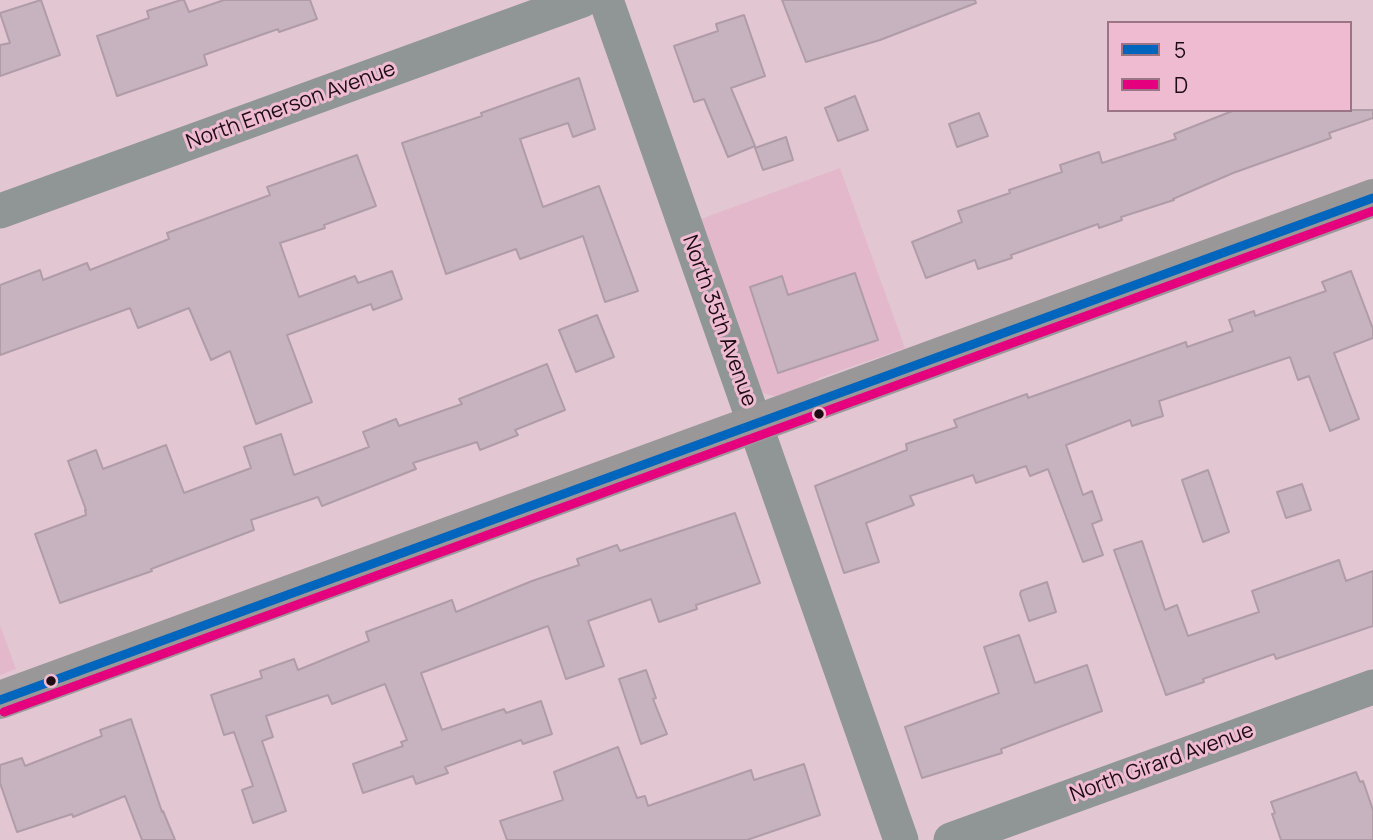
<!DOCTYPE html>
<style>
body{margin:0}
#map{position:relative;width:1373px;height:840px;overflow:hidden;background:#e2c7d2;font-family:Manrope,sans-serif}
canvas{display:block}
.legend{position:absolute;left:1107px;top:21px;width:245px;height:91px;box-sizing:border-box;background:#eebbd1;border:2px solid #9b7586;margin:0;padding:9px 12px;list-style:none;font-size:21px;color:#1e0c15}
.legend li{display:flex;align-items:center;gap:14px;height:35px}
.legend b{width:35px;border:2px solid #9b7586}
</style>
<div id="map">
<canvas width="1373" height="840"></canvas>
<ul class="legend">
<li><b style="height:9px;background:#0065bd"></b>5</li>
<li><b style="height:9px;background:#e5007d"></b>D</li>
</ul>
</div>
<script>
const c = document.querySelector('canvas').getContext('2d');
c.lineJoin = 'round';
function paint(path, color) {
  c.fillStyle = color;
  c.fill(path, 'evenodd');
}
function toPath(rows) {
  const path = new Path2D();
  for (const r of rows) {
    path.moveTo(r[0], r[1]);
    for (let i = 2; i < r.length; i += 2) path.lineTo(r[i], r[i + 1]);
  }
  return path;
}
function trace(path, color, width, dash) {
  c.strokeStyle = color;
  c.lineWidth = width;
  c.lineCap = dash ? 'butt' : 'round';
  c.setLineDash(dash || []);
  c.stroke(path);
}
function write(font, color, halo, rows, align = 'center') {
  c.font = font + ' Manrope,sans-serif';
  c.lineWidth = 6;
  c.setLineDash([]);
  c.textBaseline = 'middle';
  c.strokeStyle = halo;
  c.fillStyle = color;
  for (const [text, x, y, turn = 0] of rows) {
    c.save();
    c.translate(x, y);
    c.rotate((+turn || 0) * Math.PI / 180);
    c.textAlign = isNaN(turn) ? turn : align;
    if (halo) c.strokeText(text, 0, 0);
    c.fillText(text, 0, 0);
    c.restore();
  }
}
paint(toPath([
 [840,168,905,348,819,378,811,384,778,397,765,394,756,387,698,220],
 [0,625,16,669,0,675]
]), '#e4b8cb');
const building = toPath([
 [41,0,60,55,0,76,0,45,10,43,0,13,41,0],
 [181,0,184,0,189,12,224,0,310,0,317,19,279,32,278,29,204,55,207,65,117,96,97,36,149,18,147,11,181,0],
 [782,0,975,0,976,3,880,40,806,62,782,0],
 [744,15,765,76,731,88,755,146,728,157,704,99,694,102,674,46,718,31,716,24,744,15],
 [579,78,595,129,573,137,568,123,520,139,543,207,599,186,638,291,605,302,583,236,520,259,516,249,446,274,402,143,482,116,481,113,579,78],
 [855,96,868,130,838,141,825,108,855,96],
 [1235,110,1373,110,1373,118,1329,133,1331,138,1233,173,1173,199,1174,200,1121,217,1122,220,1099,228,1098,224,1011,255,1012,258,978,269,975,260,926,278,912,242,962,222,958,211,1010,193,1009,190,1062,172,1060,165,1099,152,1102,163,1176,139,1174,134,1235,110],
 [979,113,988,136,957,147,949,124,979,113],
 [786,137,793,160,763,170,755,148,786,137],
 [357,155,376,206,324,225,325,228,280,243,299,297,355,276,358,283,392,271,402,299,373,310,371,304,287,335,312,402,256,424,230,351,211,360,189,308,138,328,130,308,0,355,0,285,40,270,43,280,87,263,90,270,169,239,167,233,270,195,267,187,357,155],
 [1351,271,1373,329,1373,338,1334,353,1359,419,1330,431,1309,376,1298,380,1290,357,1159,401,1163,416,1132,426,1130,420,1066,445,1083,495,1092,491,1102,520,1092,524,1103,555,1083,562,1048,469,1030,476,1026,466,976,483,973,475,910,496,914,505,866,523,879,562,844,573,815,486,907,450,906,444,957,427,954,420,1027,394,1028,398,1186,342,1187,347,1233,331,1229,320,1254,311,1255,316,1326,291,1322,282,1351,271],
 [855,273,878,340,778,373,750,287,782,276,788,295,855,273],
 [597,315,614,357,576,372,559,330,597,315],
 [547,364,565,410,515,430,518,435,480,450,477,442,413,463,416,469,322,506,318,497,251,520,254,530,151,569,152,571,60,603,35,534,86,515,85,510,86,510,68,461,96,450,103,469,166,445,184,493,251,468,244,447,281,434,294,475,369,447,363,432,396,419,399,426,462,404,459,399,547,364],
 [1208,470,1229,532,1203,542,1182,480,1208,470],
 [1302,484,1311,510,1286,518,1277,492,1302,484],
 [735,513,760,583,696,605,697,609,659,622,651,599,588,621,604,666,566,679,548,626,421,673,442,730,504,709,506,713,541,701,552,734,523,744,521,740,445,767,448,773,416,784,413,776,363,793,353,764,403,746,401,742,407,740,385,684,332,704,328,695,266,716,273,737,262,741,286,811,253,823,242,790,253,786,234,732,224,735,211,695,262,678,260,671,294,659,298,670,369,641,366,632,452,600,456,612,532,581,579,565,577,559,617,545,620,551,735,513],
 [1142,541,1165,610,1177,605,1188,636,1259,612,1252,591,1339,560,1346,581,1373,571,1373,626,1276,659,1274,654,1203,679,1204,682,1166,695,1114,550,1142,541],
 [1047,582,1056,612,1029,621,1020,594,1021,591,1047,582],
 [1019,635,1035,683,1087,665,1102,711,1001,749,1002,753,922,778,905,727,999,693,984,647,1019,635],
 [646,670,656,698,653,699,667,734,641,744,619,679,646,670],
 [131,719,162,812,163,811,175,840,142,840,125,796,73,817,72,814,17,832,0,783,0,765,22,758,25,766,102,736,100,730,131,719],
 [618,747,637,798,645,796,648,806,751,770,754,780,804,764,820,815,747,840,507,840,500,821,563,800,554,772,618,747],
 [1356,772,1360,782,1363,781,1373,810,1373,840,1281,840,1272,814,1275,813,1271,802,1356,772]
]);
paint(building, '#c7b3bf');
trace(building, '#af9ca7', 2);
trace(toPath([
 [606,0,901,840],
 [0,211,582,0],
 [951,840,1373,687]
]), '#909596', 35);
trace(toPath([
 [0,700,1373,198]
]), '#9a9799', 38);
trace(toPath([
 [0,700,1373,198]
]), '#0065bd', 9);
trace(toPath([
 [4,712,1373,211]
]), '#e5007d', 9);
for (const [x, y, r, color] of [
 [819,414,6,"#1e0c15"],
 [51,681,6,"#1e0c15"]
]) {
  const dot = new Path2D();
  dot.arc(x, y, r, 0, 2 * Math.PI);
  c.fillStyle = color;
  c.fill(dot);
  trace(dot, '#eebbd1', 2.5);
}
write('21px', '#1e0c15', '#eebbd1', [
 ["North Emerson Avenue",291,106,-20],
 ["North 35th Avenue",719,321,70],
 ["North Girard Avenue",1162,763,-20]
]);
</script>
